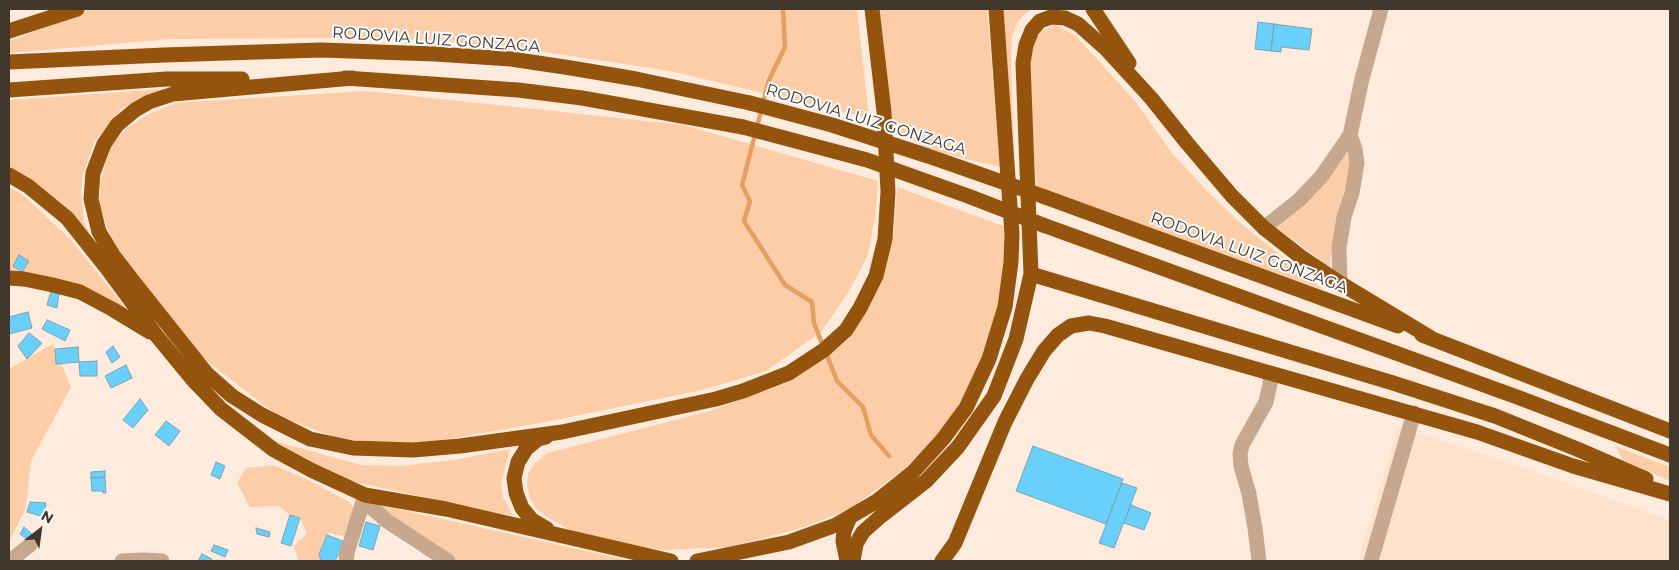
<!DOCTYPE html>
<style>
body{margin:0}
#map{position:relative;width:1679px;height:570px;overflow:hidden;background:#fdebdd;font-family:Montserrat,sans-serif}
canvas{display:block}
.frame{position:absolute;inset:0;border:10px solid #42372d;pointer-events:none}
.north{position:absolute;left:15px;top:505px;width:50px;height:50px;-webkit-text-stroke:4px #fcfcfc;paint-order:stroke;rotate:30deg;font-size:14px;font-weight:700;line-height:20px;text-align:center;color:#42372d}
.north::after{content:'';display:block;margin:auto;width:18px;height:22px;background:#42372d;clip-path:polygon(50% 0,100% 100%,50% 72%,0 100%)}
</style>
<div id="map">
<canvas width="1679" height="570"></canvas>
<div class="frame"></div>
<div class="north">N</div>
</div>
<script>
const c = document.querySelector('canvas').getContext('2d');
c.lineJoin = 'round';
function paint(path, color) {
  c.fillStyle = color;
  c.fill(path, 'evenodd');
}
function toPath(rows) {
  const path = new Path2D();
  for (const r of rows) {
    path.moveTo(r[0], r[1]);
    for (let i = 2; i < r.length; i += 2) path.lineTo(r[i], r[i + 1]);
  }
  return path;
}
function trace(path, color, width, dash) {
  c.strokeStyle = color;
  c.lineWidth = width;
  c.lineCap = dash ? 'butt' : 'round';
  c.setLineDash(dash || []);
  c.stroke(path);
}
function write(font, color, halo, rows, align = 'center') {
  c.font = font + ' Montserrat,sans-serif';
  c.lineWidth = 4;
  c.setLineDash([]);
  c.textBaseline = 'middle';
  c.strokeStyle = halo;
  c.fillStyle = color;
  for (const [text, x, y, turn = 0] of rows) {
    c.save();
    c.translate(x, y);
    c.rotate((+turn || 0) * Math.PI / 180);
    c.textAlign = isNaN(turn) ? turn : align;
    if (halo) c.strokeText(text, 0, 0);
    c.fillText(text, 0, 0);
    c.restore();
  }
}
paint(toPath([
 [1398,427,1489,456,1670,520,1670,561,1358,561]
]), '#ffe2cb');
paint(toPath([
 [90,9,857,9,869,118,670,71,538,51,432,40,349,38,171,39,9,53,9,41,21,37],
 [876,9,987,9,1000,167,938,152,889,129],
 [1001,9,1033,9,1026,13,1018,21,1012,37,1011,63,1015,175],
 [1056,25,1076,36,1135,101,1171,152,1207,191,1239,222,1324,290,1037,194,1027,63,1033,40,1045,29],
 [165,89,122,108,94,142,83,174,81,193,84,221,95,247,9,170,9,100],
 [367,91,684,125,878,181,875,217,868,255,849,291,821,332,766,371,702,390,536,424,411,445,337,438,277,415,212,365,191,346,121,253,111,237,99,204,101,180,110,147,126,129,147,115,176,103],
 [1349,153,1350,168,1333,239,1330,267,1277,228,1292,215,1336,163],
 [9,187,23,195,70,239,128,311,9,273],
 [897,187,1006,227,1000,305,982,368,951,420,905,468,850,509,801,528,730,547,663,550,617,542,572,531,545,516,536,508,530,498,527,485,528,474,534,464,548,453,710,411,786,383,834,351,852,331,882,271,894,232],
 [53,344,71,387,31,461,26,508,9,542,9,369],
 [274,441,361,465,401,466,455,460,510,449,501,484,503,497,513,516,359,483,321,469],
 [1615,446,1670,467,1670,481,1623,460],
 [273,465,308,480,349,502,355,508,344,536,329,533,327,535,319,554,321,561,298,561,294,546,307,534,300,518,290,515,278,506,250,507,237,483,246,468],
 [375,504,631,561,448,561]
]), '#fccda7');
trace(toPath([
 [783,9,785,47,769,80,742,185,750,201,744,221,785,285,812,302,814,323,823,346],
 [826,353,837,381,863,407,871,435,889,456]
]), '#e59f63', 4.5);
const building = toPath([
 [1258,22,1274,24,1271,51,1255,49,1258,22],
 [1274,24,1312,29,1309,50,1281,47,1281,52,1271,51,1274,24],
 [19,255,29,261,22,272,13,266,19,255],
 [51,292,59,293,57,308,47,305,51,292],
 [28,312,32,328,9,334,9,317,28,312],
 [47,320,70,330,65,341,42,329,47,320],
 [29,333,42,343,27,359,18,346,29,333],
 [113,346,120,357,112,363,106,352,113,346],
 [78,347,79,362,56,364,55,349,78,347],
 [97,361,97,376,80,376,79,362,97,361],
 [126,365,132,378,111,388,105,376,126,365],
 [140,399,148,410,133,428,123,420,140,399],
 [166,421,180,431,169,446,155,435,166,421],
 [1033,446,1123,479,1106,524,1016,491,1033,446],
 [216,462,225,466,220,479,211,475,216,462],
 [105,471,105,477,91,478,91,472,105,471],
 [105,477,106,493,103,493,103,491,92,491,91,478,105,477],
 [1122,483,1137,488,1114,548,1099,543,1122,483],
 [30,502,46,503,44,517,27,512,30,502],
 [1131,505,1151,513,1144,530,1124,523,1131,505],
 [290,515,300,518,291,546,281,543,290,515],
 [366,522,380,526,373,550,359,546,366,522],
 [24,527,33,535,30,541,20,534,24,527],
 [256,528,270,532,269,537,257,534,256,528],
 [327,535,345,542,335,561,321,561,319,554,327,535],
 [214,545,228,550,225,557,211,551,214,545],
 [202,554,212,559,211,561,198,561,202,554]
]);
paint(building, '#69d0fb');
trace(building, '#7fa2b2', 1);
trace(toPath([
 [1264,228,1299,200,1321,177,1350,135,1362,79,1381,9],
 [1340,283,1339,248,1344,217,1352,193,1357,163,1355,149,1350,135],
 [363,500,387,521,448,561],
 [10,561,30,545],
 [122,561,143,560,162,561],
 [346,561,347,553,365,495],
 [1259,561,1255,528,1249,494,1241,466,1240,454,1242,445,1266,402,1270,384,1270,373],
 [1371,561,1414,413]
]), '#c7a88e', 15);
trace(toPath([
 [1093,9,1129,63],
 [9,31,77,9],
 [9,62,164,55,321,50,435,54,511,59,571,68,636,79,750,103],
 [345,78,518,90,582,98,743,127],
 [353,78,173,94,149,102,135,110,117,125,104,144,93,173,91,199,99,232,113,255,133,281,207,374,232,396,262,415,310,439,353,448,413,450,460,446,562,432,716,399,743,391,789,373,824,350,846,330,860,308,876,276,885,239,888,192,884,112,872,9],
 [9,90,167,79,242,79],
 [9,175,28,186,67,218,106,267,156,335,193,380,221,409,274,450,311,470,365,495,446,509,671,561],
 [1045,197,1398,326],
 [1043,225,1517,397,1670,455],
 [1031,274,1393,383,1495,416,1577,449,1646,479],
 [9,278,24,279,53,285,80,292,112,309,150,332],
 [1422,335,1670,431],
 [546,437,538,439,526,449,518,462,514,478,516,493,522,508,532,520,547,529],
 [697,561,789,542,836,525,877,501,913,472,943,439,966,408,989,359,1005,307,1011,262,1012,234,996,9],
 [847,561,843,541,844,531,850,517],
 [853,561,856,544,863,532,881,516,926,481,958,447,994,396,1016,339,1031,274,1023,63,1026,45,1032,30,1040,21,1051,17,1065,18,1078,24,1106,49,1151,98,1187,143,1232,196,1264,228,1301,257,1340,283,1431,338],
 [942,561,955,543,1005,422,1027,379,1044,351,1058,335,1071,326,1089,323,1105,326,1477,432,1573,466,1670,494]
]), '#94540d', 15);
trace(toPath([
 [750,103,832,125,928,156,1045,197],
 [743,127,867,160,968,196,1043,225]
]), '#94540d', 15);
write('16px', '#42372d', '#fcfcfc', [
 ["RODOVIA LUIZ GONZAGA",436,40,4],
 ["RODOVIA LUIZ GONZAGA",866,120,17],
 ["RODOVIA LUIZ GONZAGA",1249,253,20]
]);
</script>
